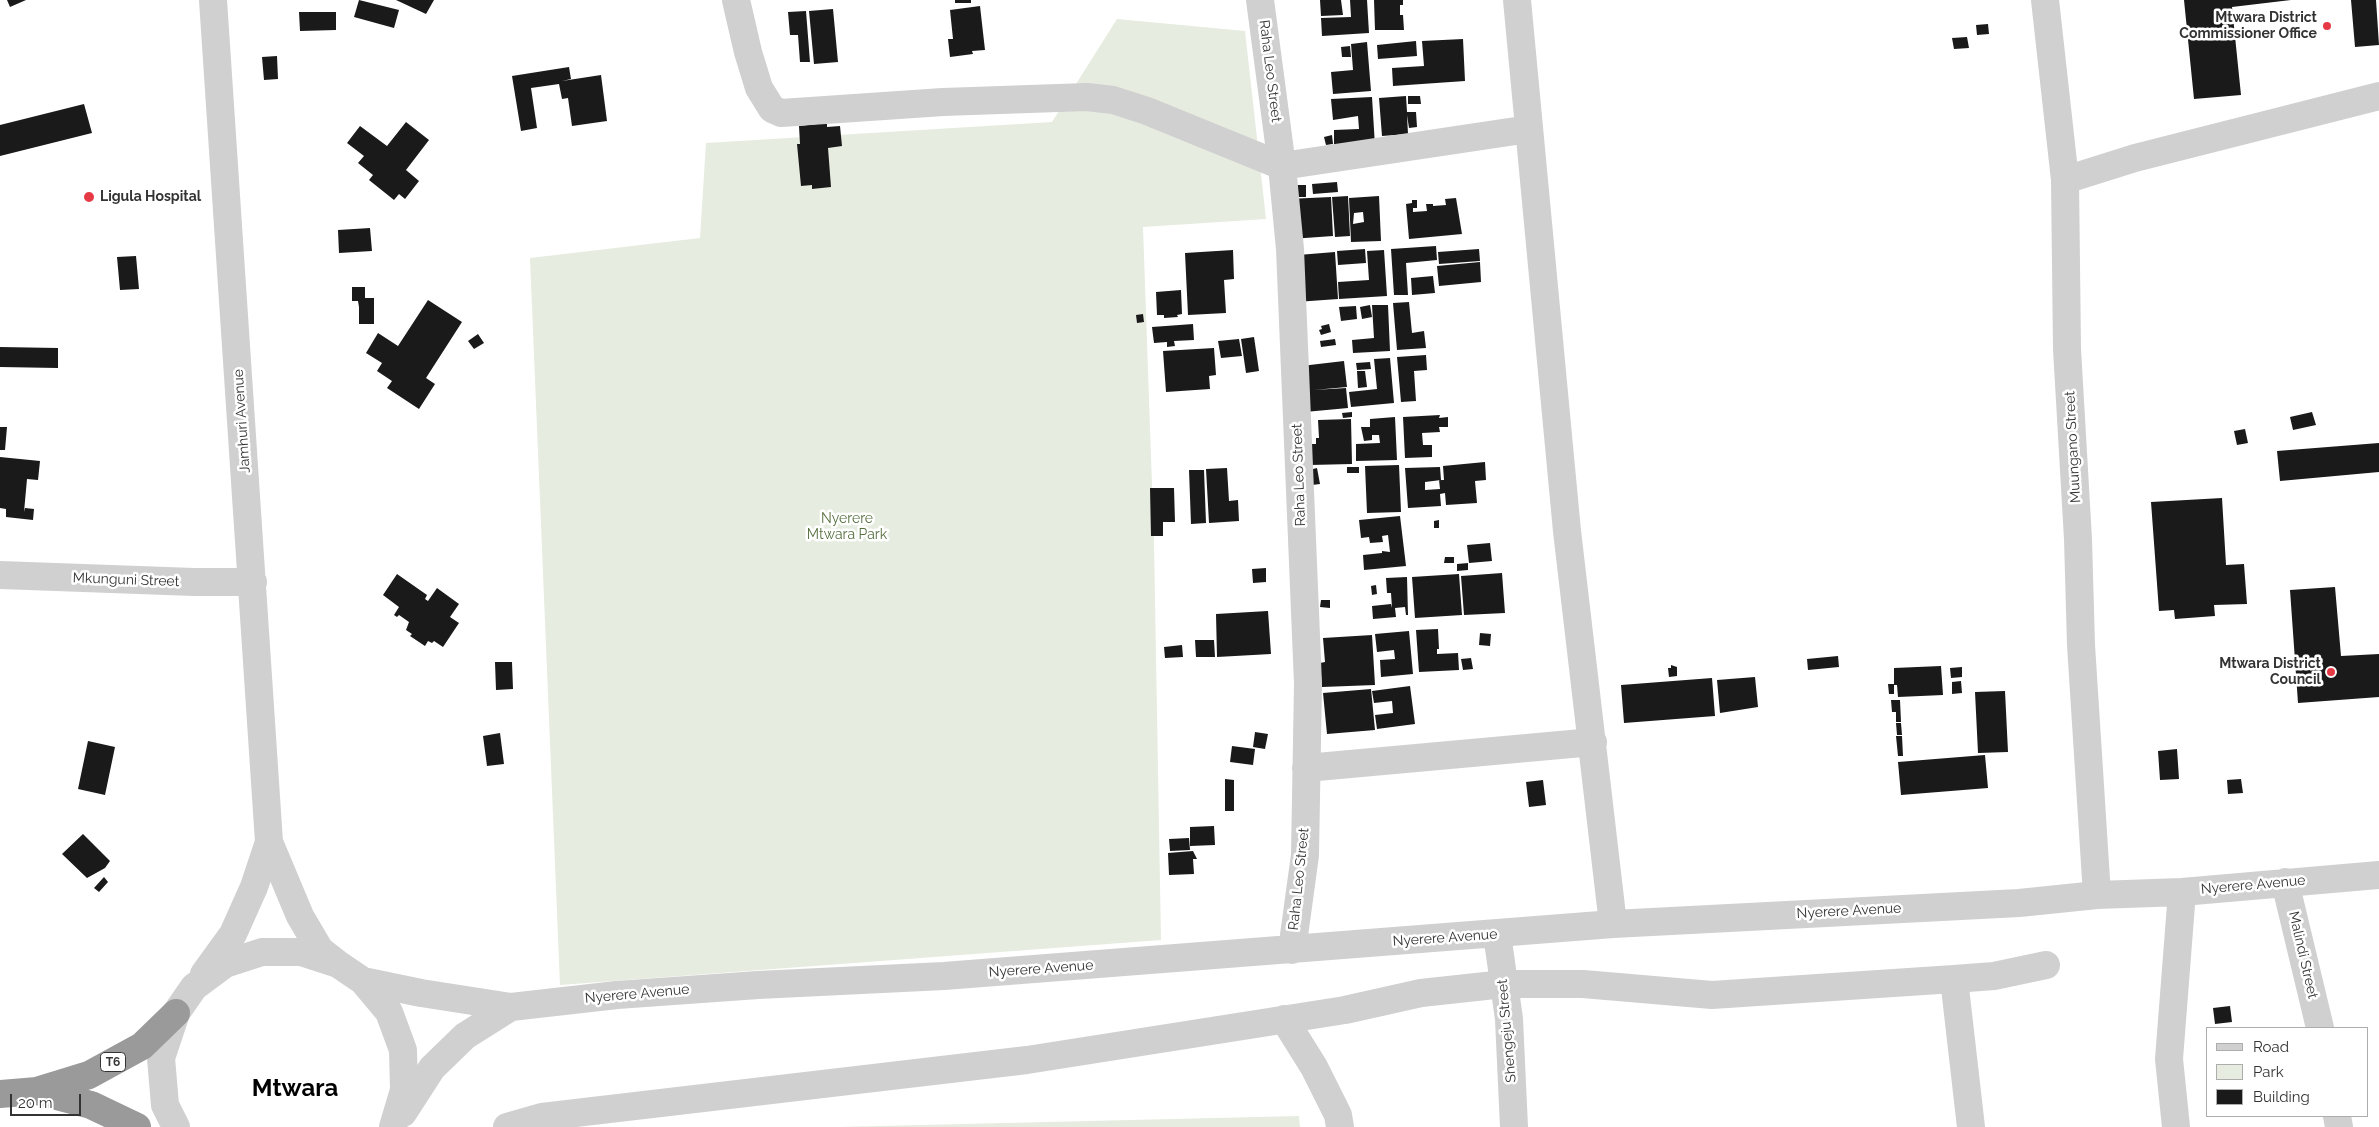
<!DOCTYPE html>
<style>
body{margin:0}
#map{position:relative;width:2379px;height:1127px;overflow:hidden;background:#fff;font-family:Raleway,sans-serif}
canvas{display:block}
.legend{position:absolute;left:2206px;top:1027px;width:162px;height:90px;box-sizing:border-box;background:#fff;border:1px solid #adadad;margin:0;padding:6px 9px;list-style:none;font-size:15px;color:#333}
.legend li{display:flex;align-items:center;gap:10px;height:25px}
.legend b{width:25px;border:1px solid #adadad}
.scale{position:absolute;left:10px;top:1094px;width:71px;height:22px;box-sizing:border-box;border:2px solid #333;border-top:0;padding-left:6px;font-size:15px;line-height:18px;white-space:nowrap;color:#333;-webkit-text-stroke:4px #fff;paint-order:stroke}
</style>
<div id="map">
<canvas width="2379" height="1127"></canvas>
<ul class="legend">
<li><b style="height:6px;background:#d0d0d0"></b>Road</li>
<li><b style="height:14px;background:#e6ecdf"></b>Park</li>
<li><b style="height:14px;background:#1a1a1a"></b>Building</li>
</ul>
<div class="scale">20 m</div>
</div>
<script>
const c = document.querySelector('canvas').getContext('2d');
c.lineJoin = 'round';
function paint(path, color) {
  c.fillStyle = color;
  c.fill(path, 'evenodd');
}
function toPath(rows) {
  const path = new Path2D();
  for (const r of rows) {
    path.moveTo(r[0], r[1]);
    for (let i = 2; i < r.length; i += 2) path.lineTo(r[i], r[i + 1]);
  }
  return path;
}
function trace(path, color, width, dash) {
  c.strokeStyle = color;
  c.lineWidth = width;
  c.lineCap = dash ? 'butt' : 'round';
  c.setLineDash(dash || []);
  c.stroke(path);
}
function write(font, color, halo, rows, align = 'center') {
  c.font = font + ' Raleway,sans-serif';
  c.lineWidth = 5;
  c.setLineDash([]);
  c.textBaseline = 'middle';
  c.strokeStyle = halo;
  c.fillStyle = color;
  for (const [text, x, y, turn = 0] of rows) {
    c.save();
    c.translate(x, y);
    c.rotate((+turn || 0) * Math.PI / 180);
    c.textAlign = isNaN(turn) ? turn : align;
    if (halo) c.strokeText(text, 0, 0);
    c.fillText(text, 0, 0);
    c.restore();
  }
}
paint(toPath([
 [1117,19,1245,31,1266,219,1143,227,1154,543,1161,940,560,985,530,258,700,238,706,143,1052,122],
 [1299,1116,1300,1127,838,1127]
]), '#e6ecdf');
paint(toPath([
 [7,0,26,0,10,7],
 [359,0,399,10,394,28,354,17],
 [396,0,434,0,426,14],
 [955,0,971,0,971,3,955,3],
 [1320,0,1341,0,1343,15,1321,16],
 [1350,0,1367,0,1369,33,1322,36,1321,18,1351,17],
 [1374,0,1403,0,1403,5,1400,5,1400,15,1403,15,1404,30,1375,30],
 [2184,0,2291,0,2232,7,2241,95,2194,99],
 [2351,0,2376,0,2379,45,2355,47],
 [980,6,985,50,972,51,973,54,950,57,948,39,953,39,950,10],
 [833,9,838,62,814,64,809,11],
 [806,11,810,62,800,62,798,35,790,35,788,12],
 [299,12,336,12,336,30,300,31],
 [1988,24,1989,34,1977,35,1976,25],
 [1967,37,1969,48,1954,49,1952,38],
 [1463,39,1465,81,1393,86,1392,68,1424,66,1422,41],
 [1416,41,1417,56,1378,59,1377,45],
 [1367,42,1371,91,1333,94,1331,72,1353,70,1351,44],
 [1350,46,1351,57,1342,57,1341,47],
 [277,56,278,79,264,80,262,57],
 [569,67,571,79,562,81,601,75,607,121,572,126,568,98,562,99,559,84,531,88,537,128,521,131,512,76],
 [1406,96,1407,112,1416,112,1417,127,1409,128,1407,115,1408,134,1382,136,1379,98],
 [1408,96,1420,96,1421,104,1408,104],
 [1372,97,1375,146,1334,148,1334,130,1359,129,1358,116,1333,120,1331,99],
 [84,104,92,133,0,156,0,125],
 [406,122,429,140,406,170,419,181,405,199,399,194,394,200,369,180,373,175,358,163,364,156,347,143,360,126,387,146],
 [827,123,827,127,840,126,842,146,828,148,831,187,812,189,812,185,801,186,797,144,800,144,799,126],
 [1332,135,1333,144,1326,145,1324,137],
 [1337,182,1338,192,1313,194,1312,184],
 [1297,185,1306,185,1306,197,1298,197],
 [1348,196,1350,236,1335,237,1332,197],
 [1379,196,1381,241,1351,242,1349,198],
 [1363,212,1364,222,1353,224,1354,213],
 [1331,197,1333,236,1291,239,1288,199],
 [1456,198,1462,234,1409,239,1406,204,1412,203,1412,200,1417,200,1417,208,1413,208,1413,212,1427,211,1426,204,1433,204,1433,206,1446,205,1445,199],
 [370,228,372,251,339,253,338,230],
 [1436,246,1437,260,1406,263,1408,295,1394,295,1391,249],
 [1365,249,1366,263,1338,265,1337,251],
 [1479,249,1480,261,1439,264,1438,252],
 [1233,250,1234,279,1224,280,1226,313,1188,315,1185,253],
 [1384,250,1387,296,1339,299,1338,282,1369,280,1367,251],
 [1335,252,1338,299,1296,302,1298,255],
 [136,256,139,289,120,290,117,257],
 [1480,262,1481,282,1439,286,1437,266],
 [1433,276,1435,293,1412,295,1411,278],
 [352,287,365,287,365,298,374,298,374,324,359,324,359,307,358,301,352,301],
 [1181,290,1182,314,1177,315,1178,317,1164,318,1164,315,1157,315,1156,292],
 [428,300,462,322,426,378,435,384,419,409,387,388,392,381,377,371,382,363,366,353,378,333,398,346],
 [1409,302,1412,333,1424,331,1426,348,1397,350,1393,303],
 [1370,305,1372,317,1362,319,1360,307],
 [1372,305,1388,305,1390,351,1353,353,1352,340,1374,338],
 [1356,306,1357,319,1341,321,1339,307],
 [1143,314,1144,322,1137,323,1136,315],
 [1193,324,1194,340,1174,341,1175,346,1167,347,1167,342,1154,343,1152,327],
 [1329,324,1331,332,1321,335,1319,330,1322,329,1321,326],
 [478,334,484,343,474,349,468,341],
 [1254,337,1259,371,1246,373,1241,339],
 [1239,339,1242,356,1221,358,1218,341],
 [1335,339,1336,345,1321,347,1320,341],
 [0,347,58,348,58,368,0,367],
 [1214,348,1216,375,1209,376,1210,389,1166,392,1163,351],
 [1426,355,1427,370,1414,371,1416,401,1401,402,1397,357],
 [1390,358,1394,403,1351,407,1349,392,1377,389,1374,359],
 [1344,361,1347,387,1314,390,1346,388,1348,408,1305,412,1301,366],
 [1370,362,1371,369,1357,370,1356,363],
 [1357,371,1365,371,1367,387,1358,388],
 [1352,412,1352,417,1343,418,1342,413],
 [2312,412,2316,425,2293,430,2290,417],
 [1440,415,1439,418,1448,417,1448,427,1439,427,1440,432,1422,433,1423,445,1432,445,1432,457,1405,458,1403,417],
 [1395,417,1397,460,1356,461,1356,444,1380,443,1379,435,1372,435,1372,440,1364,441,1361,427,1370,427,1370,419],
 [1351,419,1352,464,1310,465,1309,444,1316,444,1316,438,1319,438,1318,420],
 [0,427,7,427,5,450,0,450],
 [2245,429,2248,443,2237,445,2234,431],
 [2379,443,2379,472,2280,481,2277,451],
 [0,457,40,461,38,480,27,479,24,512,25,508,34,509,33,520,6,517,6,509,0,508],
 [1485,462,1486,480,1475,481,1477,503,1446,505,1445,493,1440,494,1441,506,1408,508,1405,468,1440,467,1441,480,1425,482,1425,490,1440,489,1439,480,1444,480,1443,466],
 [1399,465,1401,512,1367,513,1365,466],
 [1347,467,1359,467,1359,473,1347,473],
 [1227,468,1229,501,1238,500,1239,521,1209,523,1206,469],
 [1317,468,1320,484,1312,485,1309,470],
 [1189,470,1204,470,1206,523,1191,524],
 [1150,488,1174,488,1175,522,1163,522,1163,536,1151,536],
 [2222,498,2226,565,2244,564,2247,604,2214,605,2215,616,2175,619,2174,610,2159,611,2151,502],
 [1400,516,1406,566,1364,570,1363,555,1382,553,1382,551,1390,552,1388,535,1382,536,1383,542,1370,543,1369,537,1361,538,1359,520],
 [1439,520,1439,528,1434,528,1434,521],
 [1490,543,1492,561,1469,563,1467,545],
 [1445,557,1454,557,1454,563,1444,563],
 [1468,563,1468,570,1457,571,1457,564],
 [1266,568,1266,582,1253,583,1252,569],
 [1502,573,1505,613,1464,615,1461,576],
 [397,574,427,595,425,599,428,601,437,588,459,604,450,617,459,623,443,647,434,641,432,643,428,641,425,646,410,636,412,634,406,630,409,622,399,615,397,617,394,615,399,607,383,595],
 [1459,574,1462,615,1415,618,1412,577],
 [1407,577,1408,615,1406,615,1405,607,1395,608,1396,617,1373,619,1372,606,1391,604,1392,608,1391,593,1387,593,1386,578],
 [1376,585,1377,594,1372,595,1371,586],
 [2335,587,2341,656,2379,654,2379,697,2298,703,2290,590],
 [1321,600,1330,600,1330,608,1320,607],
 [1268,611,1271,654,1217,657,1216,614],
 [1438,629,1439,649,1437,649,1437,654,1458,653,1459,670,1419,672,1416,630],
 [1409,631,1413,674,1381,677,1380,660,1395,659,1394,650,1377,652,1375,634],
 [1480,633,1491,634,1490,646,1479,645],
 [1372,635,1375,685,1322,687,1320,663,1325,662,1323,638],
 [1195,640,1214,640,1215,657,1196,657],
 [1182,645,1183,657,1165,658,1164,647],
 [1838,656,1839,667,1808,670,1807,659],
 [1471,658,1473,669,1463,670,1461,659],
 [495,662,512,662,513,689,496,690],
 [1671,665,1677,667,1677,676,1669,677,1668,668,1671,668],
 [1941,666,1943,695,1898,697,1897,685,1894,685,1894,668],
 [1962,667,1962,677,1951,678,1950,668],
 [1755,677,1758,707,1720,713,1717,680],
 [1712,678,1715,716,1624,723,1621,685],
 [1961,681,1962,693,1952,694,1952,682],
 [1888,684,1894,684,1894,694,1889,694],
 [1410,686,1415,724,1377,729,1375,715,1393,713,1392,701,1374,703,1372,691],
 [1371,689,1375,730,1327,734,1323,693],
 [2005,691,2008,752,1978,753,1975,692],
 [1891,700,1900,700,1901,722,1896,722,1896,712,1892,712],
 [1896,723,1901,723,1902,735,1897,735],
 [1255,732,1268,734,1265,749,1253,747],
 [500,733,504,764,487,766,483,736],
 [1896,736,1902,736,1903,756,1898,756],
 [88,741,115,747,105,795,78,789],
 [1232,746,1255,749,1253,765,1230,762],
 [2177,749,2179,779,2160,780,2158,751],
 [1985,755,1988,788,1901,795,1898,762],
 [1225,779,1234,780,1234,811,1225,811],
 [2241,779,2243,793,2228,794,2227,780],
 [1543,780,1546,805,1529,807,1526,782],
 [1214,826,1215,845,1190,846,1190,827],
 [83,834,110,861,105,868,87,878,62,854],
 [1189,838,1190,850,1170,851,1169,839],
 [1193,851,1197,859,1193,859,1194,874,1169,875,1168,853],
 [104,877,108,882,99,892,94,888],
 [2230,1006,2232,1022,2215,1024,2213,1008]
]), '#1a1a1a');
trace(toPath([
 [213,0,269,842,300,916,320,950,338,964],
 [736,0,748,52,759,88,772,109,781,113,943,102,1087,97,1113,100,1147,111,1282,166,1529,129],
 [1260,0,1282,166,1290,249,1308,684,1305,855,1292,950],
 [1517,0,1567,531,1613,924],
 [2045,0,2065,180,2067,349,2078,539,2081,645,2097,895],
 [2065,180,2135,158,2379,96],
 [0,575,194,582,253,582],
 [1306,768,1593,742],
 [2285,882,2320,1028],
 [1497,934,1509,1019,1514,1127],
 [204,974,233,934,254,887,269,842],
 [1954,979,1971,1127],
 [363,981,421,993,511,1007,617,995,758,985,944,976,1613,924,2019,903,2097,895,2182,892,2379,875],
 [1284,1019,1314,1067,1338,1115,1340,1127],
 [403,1113,432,1068,465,1036,511,1007],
 [2337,1116,2339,1127],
 [176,1127,165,1105,161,1058,176,1013,194,987,225,964,262,952,301,952,338,964,363,981,389,1012,403,1050,404,1090,393,1127],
 [507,1127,542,1117,1027,1060,1345,1010,1421,993,1504,984,1583,984,1712,995,1954,979,1994,976,2046,965],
 [2176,1127,2169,1059,2182,892]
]), '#d0d0d0', 28);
trace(toPath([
 [37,1091,91,1105,137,1127],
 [0,1094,37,1091,89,1075,142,1046,176,1013]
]), '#9a9a9a', 28);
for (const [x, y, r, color] of [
 [2327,26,5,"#e63946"],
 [89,197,6,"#e63946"],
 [2331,672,5,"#e63946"]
]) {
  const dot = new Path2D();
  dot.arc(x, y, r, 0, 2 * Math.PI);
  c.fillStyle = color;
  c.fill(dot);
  trace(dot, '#fff', 2);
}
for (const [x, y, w] of [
 [113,1062,25]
]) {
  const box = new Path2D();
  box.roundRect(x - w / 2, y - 9.5, w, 19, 4);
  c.fillStyle = '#fff';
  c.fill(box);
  trace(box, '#333', 1);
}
write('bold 12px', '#333', null, [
 ["T6",113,1062]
]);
write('bold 14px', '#333', '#fff', [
 ["Mtwara District",2317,18],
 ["Commissioner Office",2317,34],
 ["Ligula Hospital",100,197,"left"],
 ["Mtwara District",2321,664],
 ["Council",2321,680]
], 'right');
write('14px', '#333', '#fff', [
 ["Raha Leo Street",1270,71,83],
 ["Jamhuri Avenue",242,421,-94],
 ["Muungano Street",2073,447,-93],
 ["Raha Leo Street",1299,475,-92],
 ["Mkunguni Street",126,580,2],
 ["Raha Leo Street",1299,879,-84],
 ["Nyerere Avenue",2253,885,-5],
 ["Nyerere Avenue",1849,911,-3],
 ["Nyerere Avenue",1445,938,-4],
 ["Malindi Street",2303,955,77],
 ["Nyerere Avenue",1041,969,-4],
 ["Nyerere Avenue",637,994,-5],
 ["Shengeju Street",1507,1031,-95]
]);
write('14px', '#56703f', '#fff', [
 ["Nyerere",847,519],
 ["Mtwara Park",847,535]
]);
write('bold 24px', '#000', '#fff', [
 ["Mtwara",295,1089]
]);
</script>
